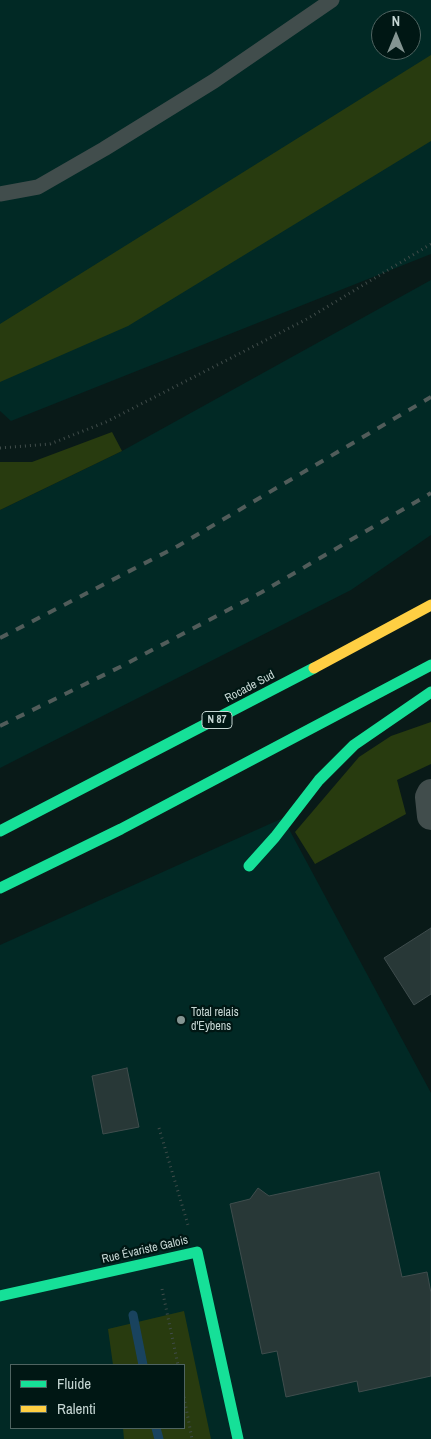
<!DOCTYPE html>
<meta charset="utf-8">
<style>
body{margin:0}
#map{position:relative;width:431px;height:1439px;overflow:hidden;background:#091a18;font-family:"Archivo Narrow",sans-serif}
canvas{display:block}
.legend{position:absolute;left:10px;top:1364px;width:175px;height:65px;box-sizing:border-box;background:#001714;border:1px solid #4f6461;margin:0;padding:6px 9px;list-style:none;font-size:15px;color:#c6d7d4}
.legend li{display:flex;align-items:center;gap:10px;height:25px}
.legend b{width:25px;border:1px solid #4f6461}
.north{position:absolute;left:371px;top:10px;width:50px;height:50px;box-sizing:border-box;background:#001714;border:1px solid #4f6461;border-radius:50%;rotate:0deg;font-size:14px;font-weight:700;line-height:20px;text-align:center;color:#c6d7d4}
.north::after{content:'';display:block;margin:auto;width:18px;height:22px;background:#849592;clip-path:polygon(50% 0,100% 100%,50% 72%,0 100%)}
</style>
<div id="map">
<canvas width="431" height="1439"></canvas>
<ul class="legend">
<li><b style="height:6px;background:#16e098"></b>Fluide</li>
<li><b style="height:6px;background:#ffcf43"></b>Ralenti</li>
</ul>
<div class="north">N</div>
</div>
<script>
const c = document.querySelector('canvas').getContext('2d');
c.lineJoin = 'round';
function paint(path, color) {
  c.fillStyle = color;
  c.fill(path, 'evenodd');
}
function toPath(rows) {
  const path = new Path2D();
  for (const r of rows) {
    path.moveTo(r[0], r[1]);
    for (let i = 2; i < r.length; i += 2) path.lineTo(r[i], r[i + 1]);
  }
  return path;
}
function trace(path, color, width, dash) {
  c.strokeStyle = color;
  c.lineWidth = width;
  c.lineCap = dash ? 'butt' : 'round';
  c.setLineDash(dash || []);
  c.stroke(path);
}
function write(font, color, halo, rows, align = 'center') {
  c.font = font + ' "Archivo Narrow",sans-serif';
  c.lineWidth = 4.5;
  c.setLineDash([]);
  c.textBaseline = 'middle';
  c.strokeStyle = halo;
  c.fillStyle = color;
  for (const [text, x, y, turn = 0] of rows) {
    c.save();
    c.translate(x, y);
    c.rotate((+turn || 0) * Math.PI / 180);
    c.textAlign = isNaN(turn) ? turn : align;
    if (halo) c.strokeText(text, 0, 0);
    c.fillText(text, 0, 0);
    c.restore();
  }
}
paint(toPath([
 [0,0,431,0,431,254,11,421,0,411],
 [381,20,411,20,411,50,381,50],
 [431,280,431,535,351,590,0,768,0,510,122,451],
 [283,818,431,1093,431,1439,0,1439,0,945],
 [11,1365,184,1365,184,1428,11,1428]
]), '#012925');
paint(toPath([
 [431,55,431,141,128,326,0,382,0,324],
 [112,432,122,451,0,510,0,462,32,462],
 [431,722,431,764,397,780,406,814,315,864,295,832,359,757,391,736],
 [184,1311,211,1439,124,1439,123,1428,184,1428,184,1365,113,1365,108,1329]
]), '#283b0f');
trace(toPath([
 [133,1315,143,1365],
 [156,1428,159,1439]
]), '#19435e', 9);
const building = toPath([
 [431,928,431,994,414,1005,384,958,431,928],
 [127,1068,139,1127,103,1134,92,1076,127,1068],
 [379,1172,402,1277,427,1272,431,1293,431,1376,359,1392,357,1381,286,1397,277,1351,262,1354,230,1204,250,1199,258,1188,269,1196,379,1172]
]);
paint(building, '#283837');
trace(building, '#3f4d4d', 1);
trace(toPath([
 [0,448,50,444,106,422,307,319,431,244],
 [159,1128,188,1225],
 [162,1289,178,1365],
 [184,1397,192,1439]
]), '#404c4a', 3, [1, 4]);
trace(toPath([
 [0,194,38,187,104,149,214,81,332,0]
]), '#414d4c', 15);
trace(toPath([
 [431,793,429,797,431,816]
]), '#414d4c', 28);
trace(toPath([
 [0,831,314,668],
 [249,866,275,837,319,780,354,745,431,692],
 [0,888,121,829,431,665],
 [0,1296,197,1252,238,1439]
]), '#16e098', 11);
trace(toPath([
 [314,668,431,605]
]), '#ffcf43', 11);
trace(toPath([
 [0,638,178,546,431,397],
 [0,726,120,667,262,592,431,493]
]), '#515c5a', 4, [9, 9]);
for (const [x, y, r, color] of [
 [181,1020,5,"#849592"]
]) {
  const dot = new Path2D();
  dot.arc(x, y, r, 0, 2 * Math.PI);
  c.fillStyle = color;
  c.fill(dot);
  trace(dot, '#001714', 2);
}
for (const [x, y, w] of [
 [217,720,30]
]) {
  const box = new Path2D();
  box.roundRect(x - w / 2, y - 8.5, w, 17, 4);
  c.fillStyle = '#001714';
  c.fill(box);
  trace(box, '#c6d7d4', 1);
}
write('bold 11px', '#c6d7d4', null, [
 ["N 87",217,720]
]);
write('12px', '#c6d7d4', '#001714', [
 ["Rocade Sud",250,687,-28],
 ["Rue Évariste Galois",145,1250,-13]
]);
write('12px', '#c6d7d4', '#001714', [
 ["Total relais",191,1013],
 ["d'Eybens",191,1027]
], 'left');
</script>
